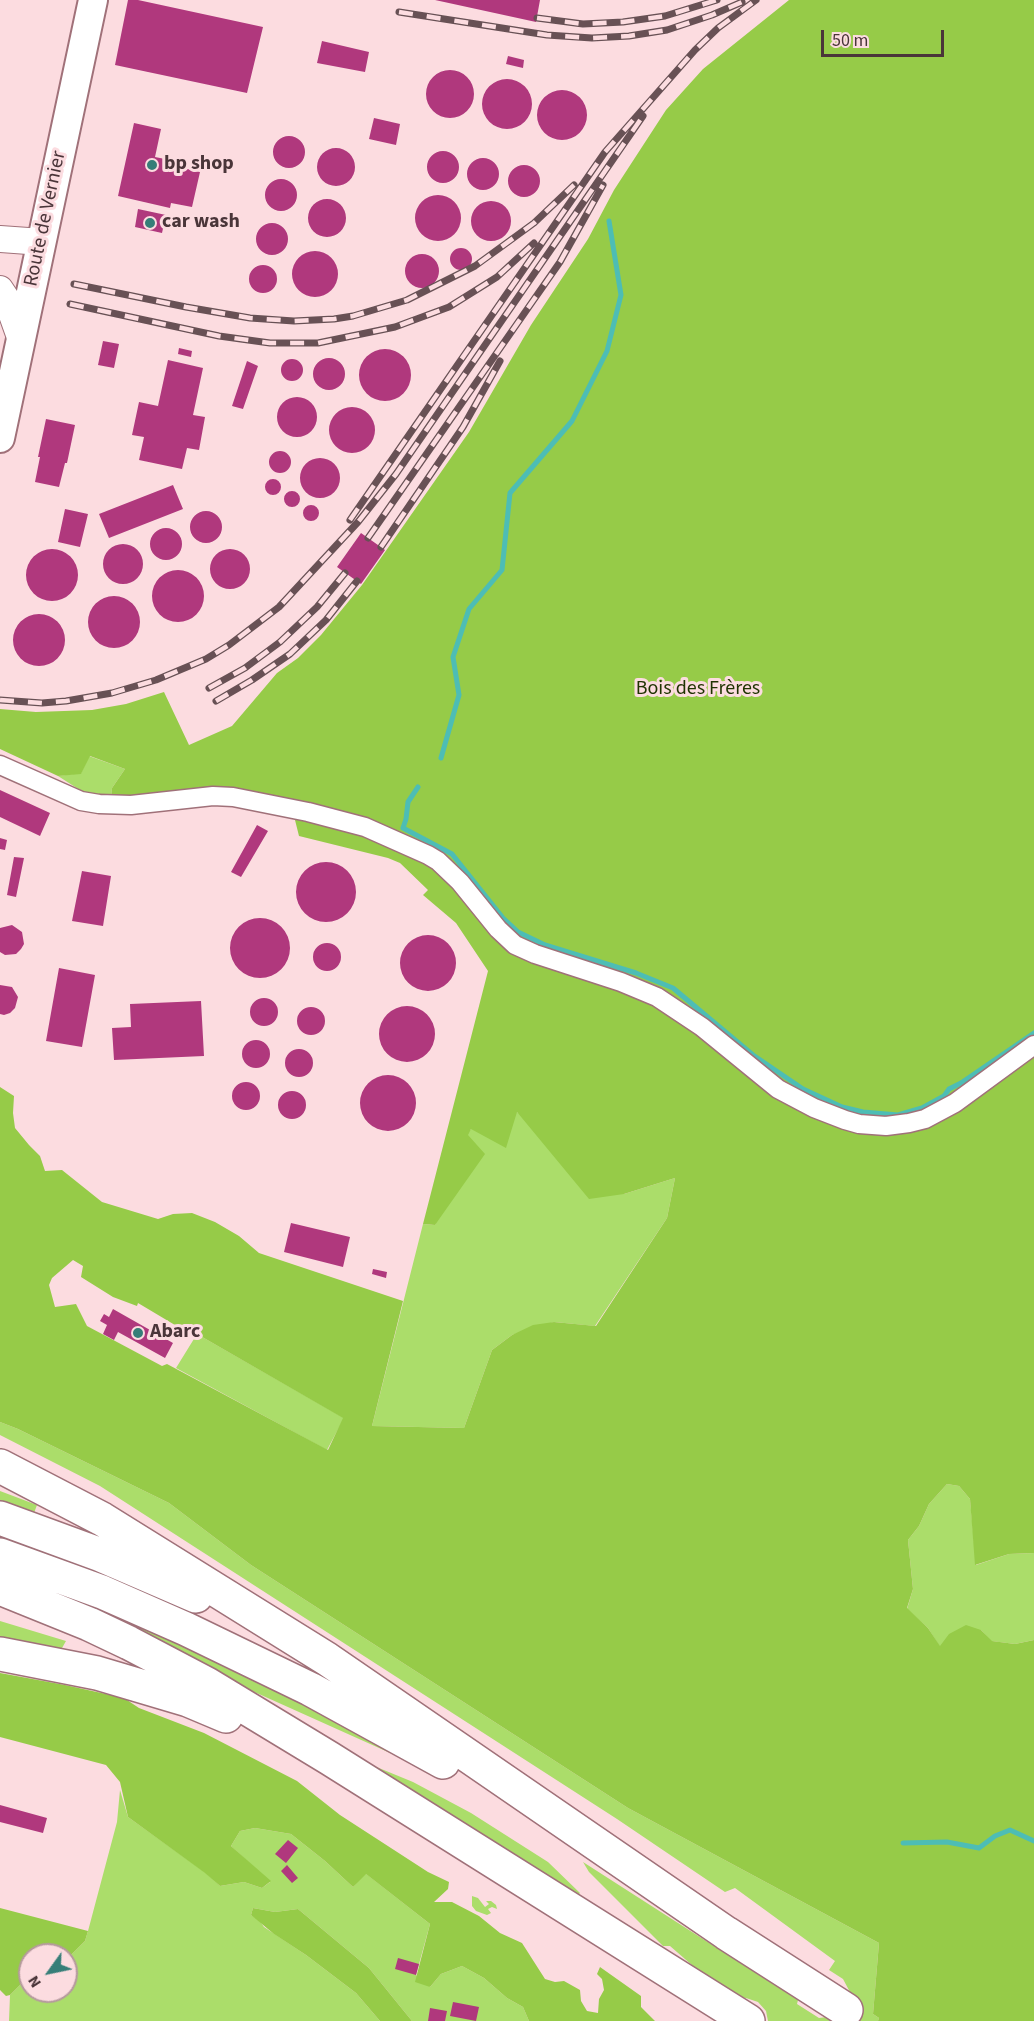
<!DOCTYPE html>
<meta charset="utf-8">
<style>
body{margin:0}
#map{position:relative;width:1034px;height:2021px;overflow:hidden;background:#fcdce0;font-family:"Source Sans 3",sans-serif}
canvas{display:block}
.north{position:absolute;left:18px;top:1943px;width:60px;height:60px;box-sizing:border-box;background:#fcdce0;border:2px solid #b5999d;border-radius:50%;rotate:237deg;font-size:16px;font-weight:700;line-height:24px;text-align:center;color:#4a3539}
.north::after{content:'';display:block;margin:auto;width:21px;height:27px;background:#367e78;clip-path:polygon(50% 0,100% 100%,50% 72%,0 100%)}
.scale{position:absolute;left:821px;top:30px;width:123px;height:27px;box-sizing:border-box;border:3px solid #4a3539;border-top:0;padding-left:8px;font-size:18px;line-height:21px;white-space:nowrap;color:#4a3539;-webkit-text-stroke:4px #fcdce0;paint-order:stroke}
</style>
<div id="map">
<canvas width="1034" height="2021"></canvas>
<div class="north">N</div>
<div class="scale">50 m</div>
</div>
<script>
const c = document.querySelector('canvas').getContext('2d');
c.lineJoin = 'round';
function paint(path, color) {
  c.fillStyle = color;
  c.fill(path, 'evenodd');
}
function toPath(rows) {
  const path = new Path2D();
  for (const r of rows) {
    if (r.length === 3) {
      path.moveTo(r[0] + r[2], r[1]);
      path.arc(r[0], r[1], r[2], 0, 2 * Math.PI);
      continue;
    }
    path.moveTo(r[0], r[1]);
    for (let i = 2; i < r.length; i += 2) path.lineTo(r[i], r[i + 1]);
  }
  return path;
}
function trace(path, color, width, dash) {
  c.strokeStyle = color;
  c.lineWidth = width;
  c.lineCap = dash ? 'butt' : 'round';
  c.setLineDash(dash || []);
  c.stroke(path);
}
function write(font, color, halo, rows, align = 'center') {
  c.font = font + ' "Source Sans 3",sans-serif';
  c.lineWidth = 6;
  c.setLineDash([]);
  c.textBaseline = 'middle';
  c.strokeStyle = halo;
  c.fillStyle = color;
  for (const [text, x, y, turn = 0] of rows) {
    c.save();
    c.translate(x, y);
    c.rotate((+turn || 0) * Math.PI / 180);
    c.textAlign = isNaN(turn) ? turn : align;
    if (halo) c.strokeText(text, 0, 0);
    c.fillText(text, 0, 0);
    c.restore();
  }
}
paint(toPath([
 [89,756,125,769,112,788,111,797,83,792,58,776,81,773],
 [517,1112,624,1194,675,1178,667,1218,595,1326,554,1322,512,1335,492,1350,464,1428,372,1426,423,1224,435,1225,467,1134,471,1129],
 [197,1334,344,1418,327,1450,176,1368],
 [0,1422,18,1429,169,1503,251,1565,628,1808,879,1943,873,2014,879,2018,878,2021,768,2021,766,2011,758,2002,746,1998,735,1997,700,1972,670,1946,663,1946,589,1872,583,1862,798,2000,797,2004,819,2018,835,2016,851,1994,843,1979,829,1970,835,1961,735,1888,725,1892,617,1819,100,1486,0,1435],
 [947,1484,959,1486,970,1499,976,1565,1009,1554,1034,1553,1034,1640,1015,1644,991,1641,981,1630,940,1647,928,1628,907,1609,913,1589,908,1540,919,1526,929,1504],
 [0,1491,37,1505,34,1513,0,1501],
 [21,1577,89,1601,237,1667,408,1761,250,1690,184,1654],
 [0,1621,66,1641,58,1655,0,1644],
 [357,1759,413,1782,471,1813,548,1862,580,1893,577,1896],
 [120,1790,128,1817,206,1873,220,1886,244,1882,262,1888,270,1882,231,1846,240,1831,255,1828,291,1834,325,1861,353,1887,365,1873,430,1924,416,1975,430,1987,441,1974,462,1966,484,1978,507,1998,523,2007,529,2021,412,2021,369,1968,298,1909,275,1912,253,1908,251,1915,259,1920,264,1927,306,1955,356,1993,380,2021,9,2021,10,1995,24,1981,25,1972,30,1967,30,1991,66,1991,66,1960,85,1941,88,1931,117,1822],
 [472,1896,478,1898,485,1907,489,1904,486,1901,491,1901,496,1905,497,1909,492,1907,488,1909,491,1913,487,1915,476,1911,472,1906]
]), '#abdd6a');
paint(toPath([
 [789,0,1034,0,1034,1553,1009,1554,975,1565,970,1499,959,1486,947,1484,929,1504,919,1526,908,1540,913,1589,907,1608,928,1628,940,1646,949,1634,966,1625,981,1630,992,1641,1015,1644,1034,1640,1034,2021,878,2021,879,2018,873,2014,879,1943,628,1808,251,1565,169,1503,18,1429,0,1422,0,1087,14,1096,13,1113,15,1128,29,1145,40,1156,45,1171,62,1170,102,1202,158,1219,173,1214,192,1213,215,1222,239,1236,259,1253,403,1301,372,1426,464,1428,492,1350,512,1335,533,1325,554,1322,596,1326,667,1218,675,1178,624,1194,589,1199,517,1112,506,1148,471,1129,468,1135,485,1154,435,1225,423,1224,488,971,456,923,423,895,428,890,400,863,388,858,299,836,290,800,206,789,111,797,112,788,125,769,90,756,81,774,58,776,0,749,0,709,36,712,92,710,126,704,164,692,189,745,232,726,277,673,298,658,321,635,362,585,469,432,531,325,588,239,614,190,666,110,703,69],
 [73,1260,83,1266,81,1277,113,1297,137,1306,138,1303,195,1337,197,1334,343,1418,328,1450,167,1364,162,1366,87,1326,76,1304,55,1307,49,1285,52,1278],
 [0,1673,65,1685,124,1698,139,1708,204,1733,297,1781,340,1815,428,1872,449,1882,448,1889,434,1902,452,1902,479,1916,500,1933,522,1943,545,1979,555,1982,564,1981,580,1990,581,2001,587,2011,598,2013,599,1999,604,1990,602,1979,597,1974,600,1967,641,1996,641,2007,655,2021,529,2021,523,2007,507,1998,484,1978,462,1966,441,1974,430,1987,415,1982,430,1924,366,1874,353,1887,325,1861,291,1834,255,1828,240,1831,231,1846,271,1881,262,1888,244,1882,220,1886,205,1873,128,1817,120,1782,106,1765,0,1737],
 [0,1908,88,1931,85,1941,66,1960,66,1955,30,1955,30,1967,25,1972,24,1981,10,1995,6,1996,0,1990],
 [253,1908,275,1912,298,1909,369,1968,412,2021,380,2021,356,1993,306,1955,274,1934,251,1915]
]), '#96cb48');
trace(toPath([
 [441,758,459,695,453,657,469,609,502,570,510,493,572,421,607,351,621,295,609,221],
 [418,787,408,802,406,819,403,828,452,854,503,918,518,932,545,945,636,973,673,988,753,1055,803,1089,842,1107,863,1112,898,1115,922,1108,944,1096,949,1089,961,1083,1034,1033],
 [903,1843,947,1842,979,1848,995,1836,1010,1830,1034,1841]
]), '#4dbdb5', 5);
paint(toPath([
 [128,0,138,0,263,27,247,93,115,65],
 [435,0,540,0,536,22],
 [322,41,369,52,365,72,317,63],
 [508,56,524,60,523,68,506,64],
 [450,94,24],
 [507,104,25],
 [562,115,25],
 [374,118,400,124,396,145,369,139],
 [134,123,161,129,155,157,180,162,179,167,200,172,192,207,171,203,170,208,118,196],
 [289,152,16],
 [336,167,19],
 [443,167,16],
 [483,174,16],
 [524,181,16],
 [281,195,16],
 [438,218,23],
 [327,218,19],
 [491,221,20],
 [138,209,166,215,162,233,135,227],
 [272,239,16],
 [461,259,11],
 [315,274,23],
 [422,271,17],
 [263,279,14],
 [103,341,119,344,114,368,98,365],
 [179,348,192,351,191,357,178,354],
 [385,375,26],
 [329,374,16],
 [292,370,11],
 [168,360,203,368,193,415,205,417,199,450,187,448,182,469,139,460,144,437,132,435,139,402,158,406],
 [247,361,258,366,243,409,232,406],
 [297,417,20],
 [352,430,23],
 [46,419,75,425,67,463,65,463,59,487,35,482,40,457,38,457],
 [280,462,11],
 [320,478,20],
 [273,487,8],
 [173,485,183,509,109,538,99,514],
 [292,499,8],
 [311,513,8],
 [65,509,88,514,80,547,58,542],
 [206,527,16],
 [166,544,16],
 [361,533,385,550,361,584,337,567],
 [123,564,20],
 [52,575,26],
 [230,569,20],
 [178,596,26],
 [114,622,26],
 [39,640,26],
 [0,790,50,813,40,836,0,817],
 [257,825,268,831,241,877,231,872],
 [0,838,7,840,5,850,0,849],
 [14,857,24,858,16,897,7,895],
 [326,892,30],
 [82,871,111,876,103,926,72,921],
 [260,948,30],
 [12,925,22,932,24,944,21,949,16,954,5,955,0,952,0,928],
 [428,963,28],
 [327,957,14],
 [59,968,95,975,82,1047,46,1041],
 [0,985,12,987,18,997,15,1008,10,1013,4,1015,0,1014],
 [264,1012,14],
 [201,1001,204,1056,114,1060,112,1028,131,1027,130,1004],
 [407,1034,28],
 [311,1021,14],
 [256,1054,14],
 [299,1063,14],
 [388,1103,28],
 [246,1096,14],
 [292,1105,14],
 [291,1223,350,1237,343,1267,284,1252],
 [373,1269,387,1272,386,1278,372,1274],
 [113,1309,173,1343,165,1358,118,1332,114,1340,103,1334,107,1325,100,1321,104,1314,109,1317],
 [0,1805,47,1818,43,1833,0,1822],
 [288,1840,298,1848,286,1863,275,1854],
 [287,1865,298,1878,292,1883,281,1871],
 [398,1958,419,1964,416,1975,395,1969],
 [453,2002,479,2007,476,2021,450,2016],
 [430,2008,447,2011,445,2021,428,2021]
]), '#b0387d');
const street = toPath([
 [0,765,81,801,99,804,131,805,213,796,233,797,308,812,365,827,428,855,438,861,460,882,498,929,515,945,535,954,621,982,657,997,702,1027,778,1089,814,1108,845,1120,859,1124,886,1126,909,1123,925,1119,955,1103,1034,1045]
]);
const secondary = toPath([
 [0,239,42,242],
 [0,289,6,298,21,340]
]);
const primary = toPath([
 [0,438,93,0]
]);
const highway = toPath([
 [0,1466,102,1519,327,1659,726,1933,846,2010],
 [0,1518,101,1555,196,1596],
 [0,1555,102,1592,186,1629,310,1689,443,1762],
 [0,1588,89,1624,129,1643,207,1684,329,1758,748,2021],
 [0,1654,97,1673,188,1700,226,1716]
]);
trace(street, '#a07179', 21);
trace(secondary, '#a07179', 28);
trace(primary, '#a07179', 32);
trace(highway, '#a07179', 36);
trace(street, '#fff', 18);
trace(secondary, '#fff', 26);
trace(primary, '#fff', 28);
trace(highway, '#fff', 33);
const rail = toPath([
 [399,12,547,35,592,38,629,36,667,30,712,15,742,2],
 [537,18,583,24,623,22,665,16,717,0],
 [74,284,186,307,250,318,294,321,334,319,353,316,407,300,475,266,534,223,574,185],
 [70,304,219,336,270,343,318,343,395,327,449,307,497,277,534,243],
 [350,520,605,152,695,50,718,28,756,0],
 [368,538,560,262,603,185],
 [381,547,463,427,500,361],
 [209,688,245,668,280,642,317,607,345,573],
 [0,700,42,703,66,701,112,693,156,680,206,659,229,645,279,607,358,522,396,474,643,116],
 [216,701,252,680,290,654,326,620,357,581]
]);
trace(rail, '#685155', 7);
trace(rail, '#fcdce0', 4.5, [14]);
for (const [x, y, r, color] of [
 [152,165,6,"#367e78"],
 [150,223,6,"#367e78"],
 [138,1333,6,"#367e78"]
]) {
  const dot = new Path2D();
  dot.arc(x, y, r, 0, 2 * Math.PI);
  c.fillStyle = color;
  c.fill(dot);
  trace(dot, '#fcdce0', 2);
}
write('bold 20px', '#4a3539', '#fcdce0', [
 ["bp shop",164,165],
 ["car wash",162,223],
 ["Abarc",150,1333]
], 'left');
write('20px', '#4a3539', '#fcdce0', [
 ["Route de Vernier",46,219,-78]
]);
write('20px', '#1f3300', '#fcdce0', [
 ["Bois des Frères",698,690]
]);
</script>
